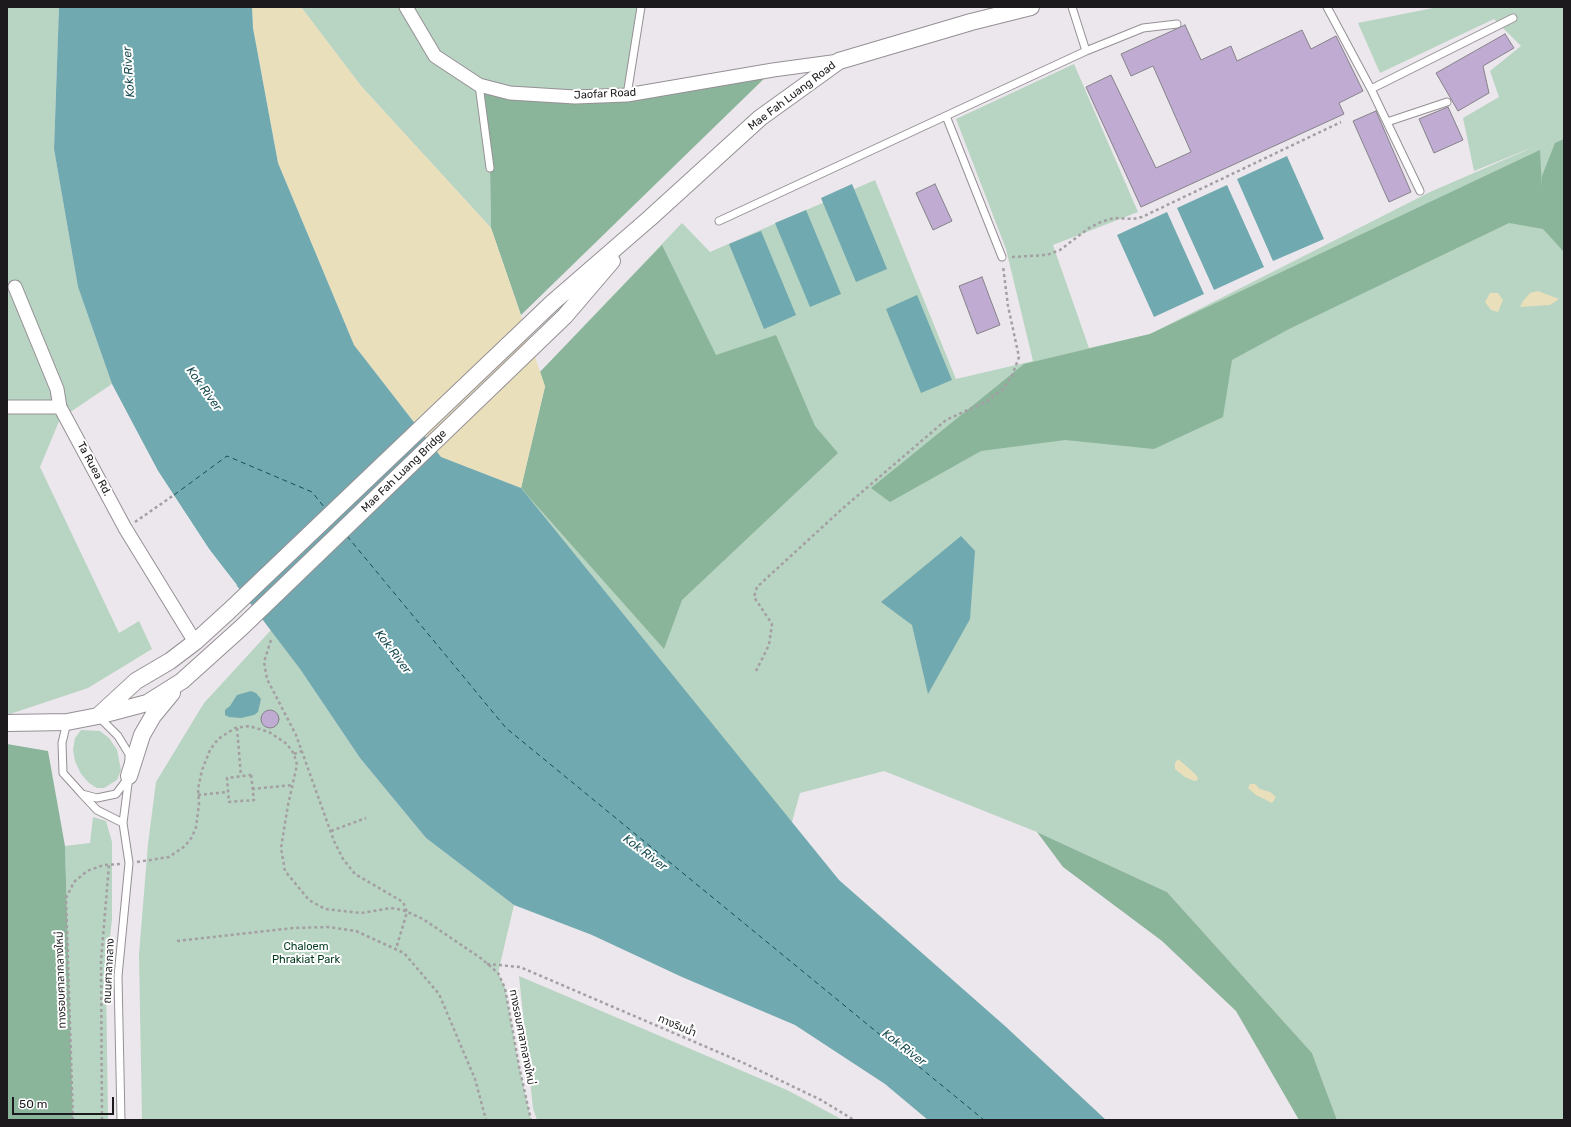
<!DOCTYPE html>
<meta charset="utf-8">
<style>
body{margin:0}
#map{position:relative;width:1571px;height:1127px;overflow:hidden;background:#ece7ec;font-family:Rubik,sans-serif}
canvas{display:block}
.frame{position:absolute;inset:0;border:8px solid #1c1a1c;pointer-events:none}
.scale{position:absolute;left:12px;top:1097px;width:102px;height:18px;box-sizing:border-box;border:2px solid #1c1a1c;border-top:0;padding-left:5px;font-size:12px;line-height:14px;white-space:nowrap;color:#1c1a1c;-webkit-text-stroke:3px #fff;paint-order:stroke}
</style>
<div id="map">
<canvas width="1571" height="1127"></canvas>
<div class="frame"></div>
<div class="scale">50 m</div>
</div>
<script>
const c = document.querySelector('canvas').getContext('2d');
c.lineJoin = 'round';
function paint(path, color) {
  c.fillStyle = color;
  c.fill(path, 'evenodd');
}
function toPath(rows) {
  const path = new Path2D();
  for (const r of rows) {
    if (r.length === 3) {
      path.moveTo(r[0] + r[2], r[1]);
      path.arc(r[0], r[1], r[2], 0, 2 * Math.PI);
      continue;
    }
    path.moveTo(r[0], r[1]);
    for (let i = 2; i < r.length; i += 2) path.lineTo(r[i], r[i + 1]);
  }
  return path;
}
function trace(path, color, width, dash) {
  c.strokeStyle = color;
  c.lineWidth = width;
  c.lineCap = dash ? 'butt' : 'round';
  c.setLineDash(dash || []);
  c.stroke(path);
}
function write(font, color, halo, rows, align = 'center') {
  c.font = font + ' Rubik,"Noto Sans Thai",sans-serif';
  c.lineWidth = 4;
  c.setLineDash([]);
  c.textBaseline = 'middle';
  c.strokeStyle = halo;
  c.fillStyle = color;
  for (const [text, x, y, turn = 0] of rows) {
    c.save();
    c.translate(x, y);
    c.rotate((+turn || 0) * Math.PI / 180);
    c.textAlign = isNaN(turn) ? turn : align;
    if (halo) c.strokeText(text, 0, 0);
    c.fillText(text, 0, 0);
    c.restore();
  }
}
paint(toPath([
 [7,7,59,7,54,149,78,287,112,384,60,419,40,467,119,633,139,621,152,649,88,688,10,714,7,714],
 [301,7,641,7,627,95,490,168,491,228,361,86],
 [1438,7,1564,7,1564,1120,1337,1120,1312,1053,1167,892,1037,832,884,771,800,793,792,822,723,753,441,457,539,498,523,480,545,387,540,372,682,223,710,252,875,180,956,379,1033,361,1006,249,956,119,1074,64,1138,212,1053,245,1089,348,1150,334,1430,192,1536,146,1474,171,1463,118,1499,97,1490,71,1521,46,1494,19,1380,73,1358,23],
 [271,630,300,669,360,758,426,838,514,905,498,973,505,988,519,1066,531,1120,142,1120,139,954,148,844,156,782,204,703],
 [81,730,100,731,109,738,117,750,121,770,117,780,104,788,97,788,89,783,81,774,75,761,73,750,75,738],
 [93,817,106,821,112,842,112,919,106,974,108,1120,73,1120,65,846,90,843],
 [519,976,787,1090,843,1120,537,1120,533,1108]
]), '#b8d4c2');
paint(toPath([
 [773,70,521,315,491,228,490,168,479,85,575,97],
 [1564,139,1564,252,1543,229,1509,223,1289,329,1232,360,1223,417,1154,449,1065,440,981,451,890,502,871,488,1024,364,1150,334,1540,150,1542,188,1542,176,1555,143],
 [662,245,716,355,776,335,815,426,838,453,682,600,664,649,521,488,545,387,540,372],
 [7,744,48,751,65,846,73,1120,7,1120],
 [1037,832,1167,892,1312,1053,1337,1120,1299,1120,1236,1011,1162,941,1063,867]
]), '#8bb59a');
paint(toPath([
 [252,7,301,7,361,86,491,228,545,386,521,488,441,457,354,345,278,163,253,28],
 [1538,291,1559,299,1550,305,1520,307,1523,301,1530,293],
 [1490,293,1498,293,1503,300,1498,312,1491,310,1485,302],
 [1178,759,1192,771,1197,776,1198,780,1194,781,1185,777,1175,769,1175,763],
 [1250,784,1255,784,1260,789,1270,792,1276,797,1272,803,1256,795,1248,788]
]), '#e9dfba');
paint(toPath([
 [59,7,252,7,253,28,278,163,354,345,441,457,521,488,839,880,1005,1026,1106,1120,928,1120,885,1084,795,1025,682,977,592,935,514,905,426,838,360,758,300,669,209,549,158,471,112,384,78,287,54,149],
 [1287,156,1324,239,1273,261,1237,179],
 [852,184,887,269,856,282,821,198],
 [1227,185,1264,267,1214,290,1177,208],
 [806,210,841,294,810,307,775,223],
 [1167,212,1204,294,1154,317,1117,235],
 [761,231,796,315,764,329,729,244],
 [917,295,952,380,921,393,886,309],
 [961,536,975,551,970,619,928,694,912,625,881,602],
 [251,691,256,693,261,699,258,712,254,715,241,718,229,717,225,715,225,710,230,706,237,695]
]), '#70a9af');
paint(toPath([
 [111,384,158,471,209,549,237,585,235,586,207,550,157,472,110,385]
]), '#ece7ec');
trace(toPath([
 [174,495,227,456,312,492,325,508],
 [347,536,506,728,984,1120]
]), '#1a4d52', 1, [5, 4]);
const building = toPath([
 [1185,25,1201,60,1231,46,1237,61,1302,30,1311,49,1336,36,1363,91,1339,103,1344,114,1141,207,1086,87,1111,75,1156,168,1191,152,1153,66,1131,76,1121,54,1185,25],
 [1505,34,1514,48,1483,66,1489,93,1458,111,1436,73,1505,34],
 [1448,107,1463,140,1434,153,1419,119,1448,107],
 [1376,111,1411,192,1389,202,1353,121,1376,111],
 [935,184,952,221,933,230,916,193,935,184],
 [982,277,1000,325,977,334,959,286,982,277],
 [270,719,9]
]);
paint(building, '#c0abd3');
trace(building, '#858288', 1);
const service = toPath([
 [1072,7,1086,51],
 [1327,7,1371,89,1513,18],
 [479,85,490,168],
 [1371,89,1420,191],
 [627,95,641,7],
 [946,116,1002,257],
 [1387,122,1447,102],
 [719,221,1086,51,1143,28,1177,24],
 [99,717,118,736,129,754,129,761],
 [67,722,62,743,63,773,82,794,97,798,116,794,128,778],
 [82,794,97,810,123,823],
 [121,1120,118,976,129,863,123,823,129,776]
]);
const minor = toPath([
 [406,7,435,56,479,85,510,93,575,97,627,95,773,70,839,61],
 [15,287,57,389,60,407,125,528,195,642],
 [7,407,60,407]
]);
const tertiary = toPath([
 [98,716,136,681,170,661,195,642,229,611,552,303,650,218,760,118,839,61,971,22,1031,7],
 [7,723,67,722,98,716,147,703,182,681,242,627,565,316,612,261],
 [129,776,142,735,153,716,172,693]
]);
trace(service, '#959095', 9);
trace(minor, '#959095', 15);
trace(tertiary, '#959095', 18);
trace(toPath([
 [1012,257,1047,255,1060,250,1089,228,1101,222,1114,218,1133,219,1142,217,1341,122],
 [135,522,174,495],
 [271,640,264,662,267,679,296,735,334,841,343,859,355,874,403,902,407,912,396,949],
 [756,671,769,645,772,624,754,597,757,587,842,509,946,420,987,401,1003,389,1012,376,1019,357,1008,306,1003,266],
 [237,728,241,776],
 [294,754,302,751],
 [251,775,254,800,229,802,227,778,251,775],
 [252,789,293,785],
 [198,795,228,792],
 [331,831,366,818],
 [137,862,169,857,185,846,192,837,196,827,199,804,198,789,202,770,210,750,218,739,235,728,249,726,269,732,287,744,294,754,297,765,288,805,281,848,285,871,309,900,325,909,361,913,391,908,403,910,423,919,482,959,498,973,505,988,519,1066,531,1120],
 [177,941,293,928,328,927,356,931,404,953,439,994,475,1079,486,1120],
 [487,964,520,967,746,1064,821,1100,854,1120],
 [73,1120,66,898,74,882,87,871,104,865,121,864],
 [102,1120,101,961,109,865]
]), '#a39fa3', 2.5, [3, 3]);
trace(service, '#fff', 7);
trace(minor, '#fff', 13);
trace(tertiary, '#fff', 16);
write('11px', '#1c1a1c', '#fff', [
 ["Jaofar Road",605,94,-3],
 ["Mae Fah Luang Road",792,96,-37],
 ["Ta Ruea Rd.",94,469,62],
 ["Mae Fah Luang Bridge",404,471,-44],
 ["ถนนศาลากลาง",109,971,-87],
 ["ทางรอบศาลากลางใหม่",61,980,-92],
 ["ทางริมน้ำ",677,1026,23],
 ["ทางรอบศาลากลางใหม่",522,1037,79]
]);
write('11px', '#01391e', '#fff', [
 ["Chaloem",306,947],
 ["Phrakiat Park",306,960]
]);
write('italic 12px', '#1a4d52', '#fff', [
 ["Kok River",129,72,-94],
 ["Kok River",204,389,54],
 ["Kok River",393,652,53],
 ["Kok River",645,853,37],
 ["Kok River",904,1048,37]
]);
</script>
